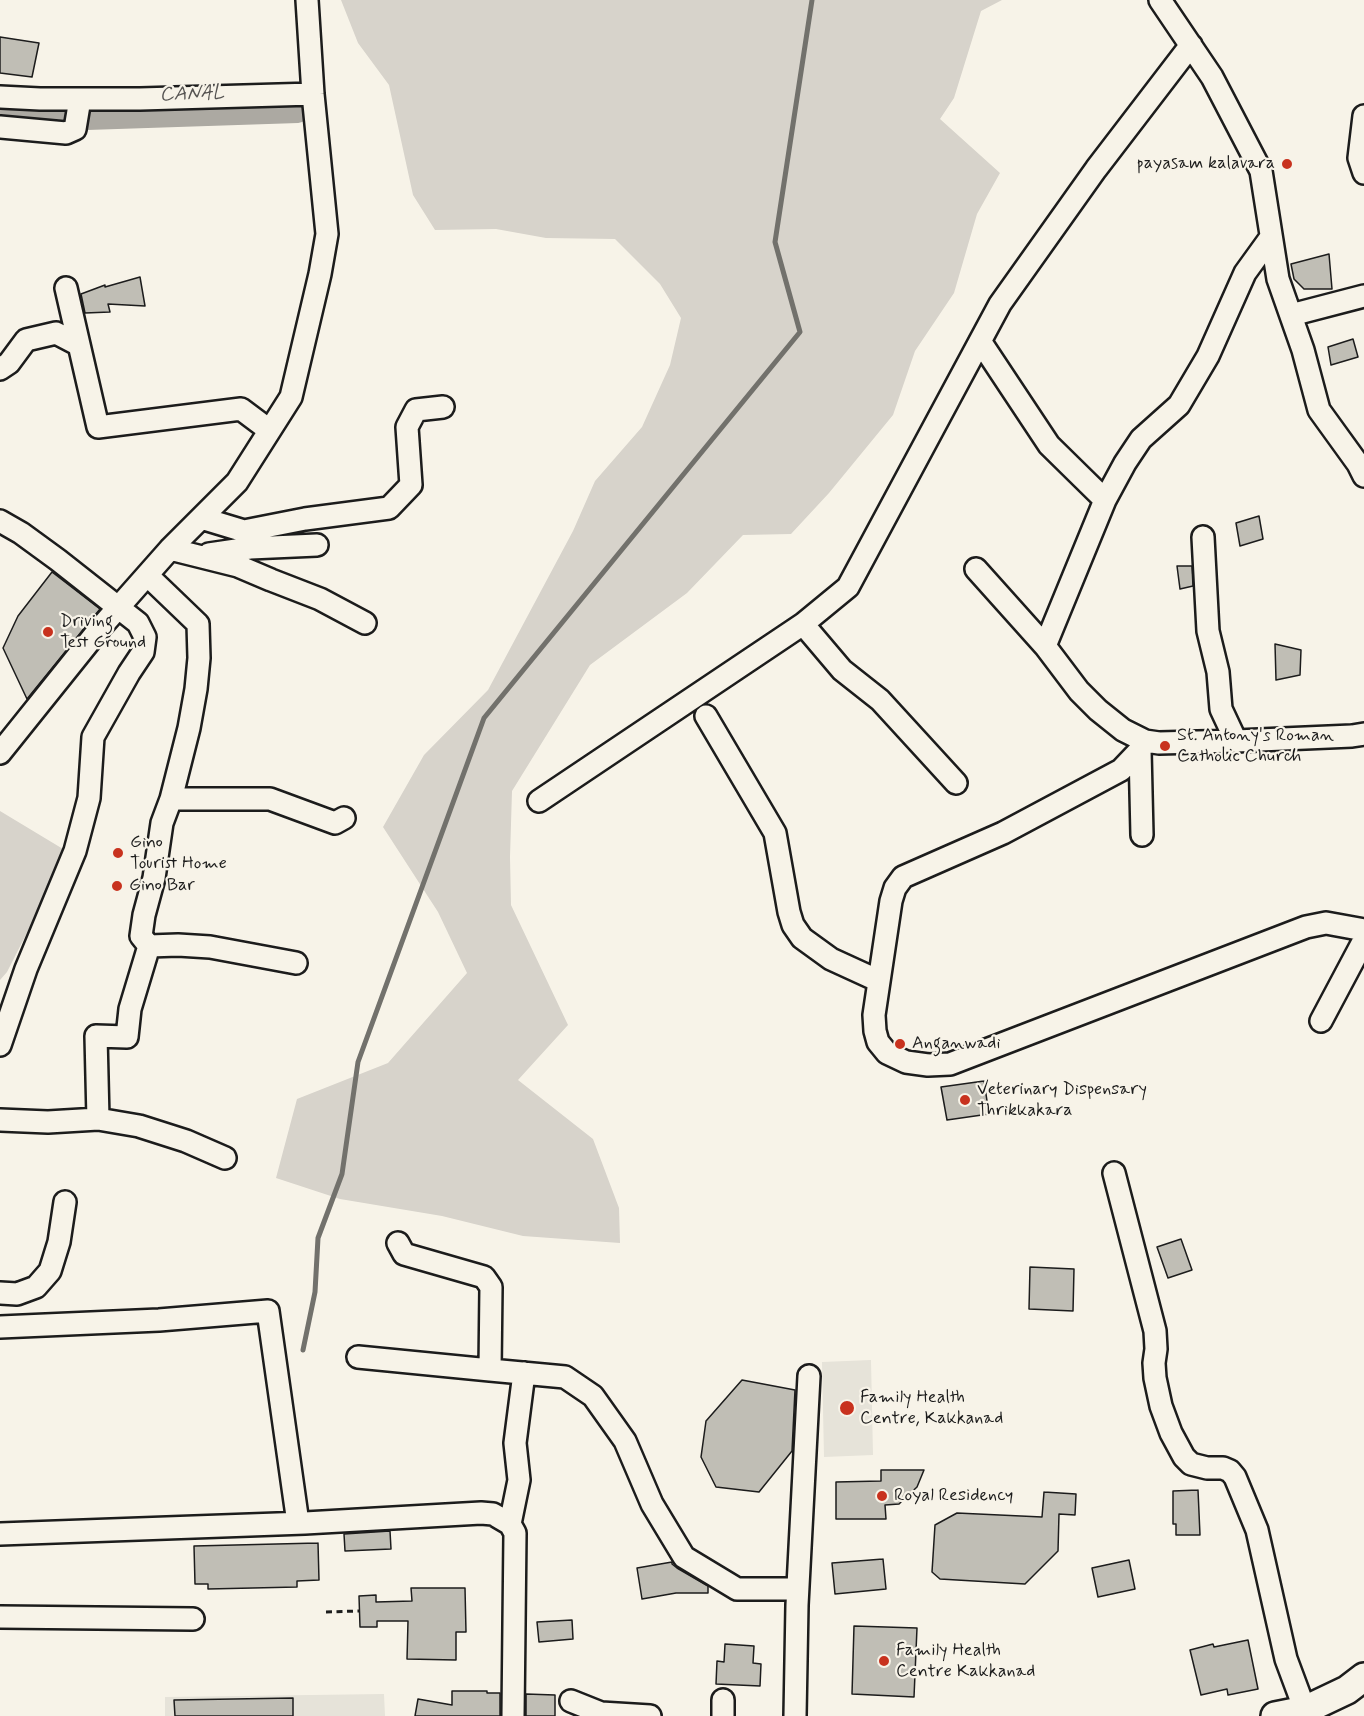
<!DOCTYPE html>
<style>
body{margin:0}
canvas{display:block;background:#f7f3e8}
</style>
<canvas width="1364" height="1716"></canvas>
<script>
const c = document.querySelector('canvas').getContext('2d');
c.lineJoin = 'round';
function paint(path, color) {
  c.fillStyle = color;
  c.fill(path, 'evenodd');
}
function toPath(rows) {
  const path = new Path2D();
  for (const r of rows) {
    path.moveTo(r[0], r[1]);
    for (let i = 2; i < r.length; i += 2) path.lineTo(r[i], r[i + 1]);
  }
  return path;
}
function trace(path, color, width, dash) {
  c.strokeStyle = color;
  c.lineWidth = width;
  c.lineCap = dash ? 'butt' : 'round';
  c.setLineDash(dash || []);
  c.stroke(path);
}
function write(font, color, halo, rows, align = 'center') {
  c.font = font + ' Mynerve,sans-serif';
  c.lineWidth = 4.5;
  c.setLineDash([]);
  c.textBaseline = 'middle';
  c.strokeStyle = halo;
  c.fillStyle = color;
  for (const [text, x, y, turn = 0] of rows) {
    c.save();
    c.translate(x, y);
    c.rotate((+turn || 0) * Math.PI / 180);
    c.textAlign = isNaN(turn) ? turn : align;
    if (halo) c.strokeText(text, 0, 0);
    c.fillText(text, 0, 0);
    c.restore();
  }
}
paint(toPath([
 [871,1360,873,1455,824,1457,822,1362],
 [384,1694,385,1716,165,1716,165,1697]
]), '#e6e3d9');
paint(toPath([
 [341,0,1002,0,981,11,954,98,940,119,1000,173,977,214,954,293,915,351,893,415,829,493,791,534,743,535,687,593,590,665,512,791,510,857,511,905,568,1025,518,1080,593,1139,619,1208,620,1243,523,1236,442,1216,340,1199,276,1178,297,1099,388,1063,467,973,438,912,383,827,424,755,488,690,573,531,595,481,642,427,670,365,681,318,660,284,615,239,546,238,496,229,435,230,413,195,389,85,358,43],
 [0,811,68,852,7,972,0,980]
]), '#d7d3cb');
trace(toPath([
 [303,1350,315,1292,318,1238,342,1174,358,1062,484,718,800,332,775,242,812,0]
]), '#72716c', 5);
trace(toPath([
 [0,111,73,119],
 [87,121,298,114]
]), '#aca9a2', 18);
const building = toPath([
 [0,37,39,43,32,77,0,73,0,37],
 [1329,254,1332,289,1304,289,1294,279,1291,264,1329,254],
 [140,277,145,306,108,304,110,312,85,313,81,294,105,285,105,287,140,277],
 [1353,339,1358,357,1331,365,1328,347,1353,339],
 [1259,516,1263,539,1240,546,1236,523,1259,516],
 [1177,566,1192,566,1193,586,1180,589,1177,566],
 [52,572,100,609,27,699,3,648,18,616,52,572],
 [1275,644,1301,650,1300,675,1276,680,1275,644],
 [984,1081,989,1114,947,1120,941,1087,984,1081],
 [1181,1239,1192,1270,1168,1278,1157,1247,1181,1239],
 [1030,1267,1074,1269,1073,1311,1029,1309,1030,1267],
 [742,1380,795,1390,792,1451,759,1492,716,1487,701,1457,706,1421,742,1380],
 [881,1470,924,1470,917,1487,899,1504,885,1505,886,1519,836,1519,836,1482,881,1481,881,1470],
 [1198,1490,1200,1535,1176,1535,1176,1524,1173,1524,1173,1491,1198,1490],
 [1044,1492,1076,1494,1075,1515,1059,1514,1058,1551,1025,1584,940,1579,932,1572,935,1525,957,1513,1042,1517,1044,1492],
 [390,1531,391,1549,345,1551,344,1534,390,1531],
 [318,1543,319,1580,297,1581,297,1587,208,1589,208,1584,195,1584,194,1546,318,1543],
 [883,1559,886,1589,835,1594,832,1563,883,1559],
 [1129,1560,1135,1589,1098,1597,1092,1568,1129,1560],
 [672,1562,672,1564,677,1568,708,1586,708,1593,676,1593,642,1599,637,1568,672,1562],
 [411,1588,465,1588,466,1632,456,1632,456,1660,407,1659,408,1621,377,1621,377,1627,360,1627,359,1596,376,1595,376,1602,412,1601,411,1588],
 [572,1620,573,1639,539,1642,537,1622,572,1620],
 [854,1626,917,1628,914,1697,852,1694,854,1626],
 [1248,1640,1258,1689,1228,1695,1227,1689,1201,1695,1190,1650,1213,1644,1214,1647,1248,1640],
 [725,1644,754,1646,753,1663,761,1664,760,1686,716,1684,717,1661,724,1662,725,1644],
 [452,1691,487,1691,487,1693,500,1693,500,1716,415,1716,418,1699,452,1705,452,1691],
 [526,1694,555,1695,555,1716,526,1716,526,1694],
 [293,1698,293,1716,175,1716,174,1700,293,1698]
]);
paint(building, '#c0beb5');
trace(building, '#1c1c1c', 1.5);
const minor = toPath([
 [1160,0,1212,77,1261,171,1278,279,1303,350,1319,410,1358,464,1364,476],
 [0,97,40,99,140,99,313,94],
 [1364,116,1359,158,1364,173],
 [0,127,66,133,75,129,80,99],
 [66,288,98,427,241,409,269,430],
 [1291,315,1364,296],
 [980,341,1049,445,1105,500],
 [0,369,9,363,26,340,56,333,79,345],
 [201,518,244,531,305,519,389,508,411,485,407,427,416,410,443,407],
 [0,521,21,533,58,560,138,623,145,637,143,652,129,673,93,737,89,798,75,851,26,969,0,1045],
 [1203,537,1208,631,1218,672,1221,709,1236,741,1352,736,1364,734],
 [170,549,238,566,271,580,320,599,365,623],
 [209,554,250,548,317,545],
 [976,569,1045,646,1079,691,1098,710,1123,730,1145,741,1159,743,1236,741],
 [147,575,198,624,199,658,196,689,189,728,171,799],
 [803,624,842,670,880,700,956,783],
 [1045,646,1105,500,1125,463,1141,439,1179,405,1208,356,1245,273,1271,237],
 [706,716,775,833,789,912,793,925,802,938,831,959,879,981],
 [1145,741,1140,750,1121,770,1003,833,903,877,895,888,891,901,874,1015,875,1031,878,1042,887,1053,906,1062,928,1065,950,1064,1306,927,1326,923,1364,930],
 [1140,750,1142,835],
 [0,753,101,627,170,549,237,482,291,397,320,274,327,234,313,94,307,0],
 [539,801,803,624,848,587,1000,304,1096,169,1191,45],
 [149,946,178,945,210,947,296,963],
 [1321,1021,1364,940],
 [98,1119,96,1036,127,1037,130,1009,149,946,141,936,144,915,154,878,162,823,171,799,270,799,335,823,344,818],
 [0,1120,48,1122,98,1119,139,1126,186,1141,225,1158],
 [1114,1173,1155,1331,1156,1349,1154,1363,1155,1378,1161,1406,1171,1433,1184,1457,1191,1464,1207,1468,1223,1468,1230,1471,1235,1477,1257,1530,1286,1659,1305,1710],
 [0,1293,17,1294,36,1287,50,1271,59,1242,65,1202],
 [0,1327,159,1320,268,1311,298,1523],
 [358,1357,490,1370,491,1287,484,1277,404,1254,398,1243],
 [490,1370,565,1377,593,1396,625,1441,652,1504,684,1557,737,1589,797,1589],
 [510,1524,519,1480,515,1443,524,1373],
 [0,1534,305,1523,481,1513,493,1514,510,1524,515,1533,513,1716],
 [0,1617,193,1619],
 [723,1700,723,1716],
 [571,1701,601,1713,650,1716],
 [795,1716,797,1605,809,1376]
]);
const major = toPath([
 [1275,1716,1305,1710,1347,1690,1364,1677]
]);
trace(minor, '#1c1c1c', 26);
trace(major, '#1c1c1c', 32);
trace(toPath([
 [326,1612,359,1611]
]), '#1c1c1c', 3, [6, 4.5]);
trace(minor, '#f7f3e8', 21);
trace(major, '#f7f3e8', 27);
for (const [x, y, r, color] of [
 [1287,164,6,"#c8321e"],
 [48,632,6,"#c8321e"],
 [1165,746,6,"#c8321e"],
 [118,853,6,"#c8321e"],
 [117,886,6,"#c8321e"],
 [900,1044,6,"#c8321e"],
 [965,1100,6,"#c8321e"],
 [847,1408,8,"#c8321e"],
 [882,1496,6,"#c8321e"],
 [884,1661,6,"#c8321e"]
]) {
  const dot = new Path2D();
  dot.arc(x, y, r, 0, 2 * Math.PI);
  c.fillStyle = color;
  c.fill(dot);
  trace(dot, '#f7f3e8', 2);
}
write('18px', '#1c1c1c', '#f7f3e8', [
 ["payasam kalavara",1275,164,"right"],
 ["Driving",60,622],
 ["Test Ground",60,643],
 ["St. Antony's Roman",1177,736],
 ["Catholic Church",1177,757],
 ["Gino",130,843],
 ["Tourist Home",130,864],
 ["Gino Bar",129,886],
 ["Anganwadi",912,1044],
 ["Veterinary Dispensary",977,1090],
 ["Thrikkakara",977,1111],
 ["Family Health",860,1398],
 ["Centre, Kakkanad",860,1419],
 ["Royal Residency",894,1496],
 ["Family Health",896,1651],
 ["Centre Kakkanad",896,1672]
], 'left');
write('italic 20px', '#565452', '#f7f3e8', [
 ["CANAL",192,95,-2]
]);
</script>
